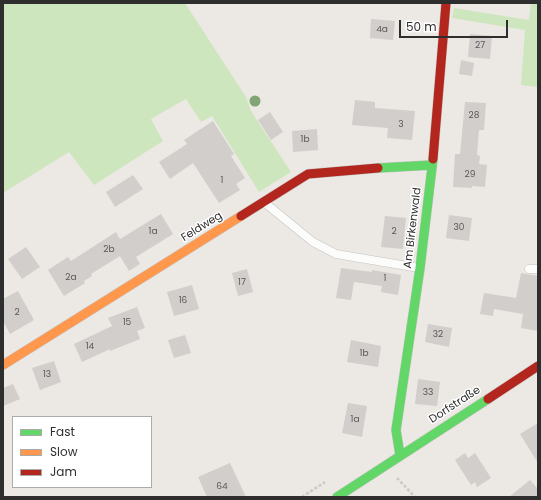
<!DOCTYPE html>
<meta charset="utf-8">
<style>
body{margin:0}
#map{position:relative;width:541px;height:500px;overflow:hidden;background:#ece8e4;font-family:Poppins,sans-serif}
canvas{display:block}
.frame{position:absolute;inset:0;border:4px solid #2e2e2e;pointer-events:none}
.legend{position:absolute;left:12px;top:416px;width:140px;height:72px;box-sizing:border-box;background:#fff;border:1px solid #ababab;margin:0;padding:5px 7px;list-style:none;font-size:12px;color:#2e2e2e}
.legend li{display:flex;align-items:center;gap:8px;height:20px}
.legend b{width:20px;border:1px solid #ababab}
.scale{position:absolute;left:399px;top:20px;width:109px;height:18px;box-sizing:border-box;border:2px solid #2e2e2e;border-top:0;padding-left:5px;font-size:12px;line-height:14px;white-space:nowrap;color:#2e2e2e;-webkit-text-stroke:3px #fff;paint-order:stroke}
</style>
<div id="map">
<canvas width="541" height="500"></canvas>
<div class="frame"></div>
<ul class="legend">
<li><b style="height:5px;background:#63d668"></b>Fast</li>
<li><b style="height:5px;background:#ff974d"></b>Slow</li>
<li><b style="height:5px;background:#b3261e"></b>Jam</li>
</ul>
<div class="scale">50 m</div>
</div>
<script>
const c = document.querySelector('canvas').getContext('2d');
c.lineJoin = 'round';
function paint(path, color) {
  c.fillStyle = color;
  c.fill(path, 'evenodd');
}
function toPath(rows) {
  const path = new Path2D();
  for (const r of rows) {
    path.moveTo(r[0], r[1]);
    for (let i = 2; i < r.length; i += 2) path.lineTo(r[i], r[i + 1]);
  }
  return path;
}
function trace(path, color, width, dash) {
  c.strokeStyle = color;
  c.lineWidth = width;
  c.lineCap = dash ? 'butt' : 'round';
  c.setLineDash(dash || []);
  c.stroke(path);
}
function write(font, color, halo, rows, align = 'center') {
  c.font = font + ' Poppins,sans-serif';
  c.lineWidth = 3;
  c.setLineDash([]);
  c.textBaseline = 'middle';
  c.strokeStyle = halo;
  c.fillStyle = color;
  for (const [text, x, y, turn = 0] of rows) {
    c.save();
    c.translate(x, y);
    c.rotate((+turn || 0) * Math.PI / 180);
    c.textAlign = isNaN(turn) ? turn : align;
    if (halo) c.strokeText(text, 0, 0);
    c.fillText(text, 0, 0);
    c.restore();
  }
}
paint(toPath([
 [3,3,185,3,246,97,251,111,291,172,259,192,212,116,201,122,186,99,151,119,163,141,94,185,69,152,3,193],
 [531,3,538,3,538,87,521,85,525,30,452,18,454,8,529,20]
]), '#cee6be');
paint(toPath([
 [371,19,395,21,393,40,370,38],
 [470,34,492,36,490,59,468,57],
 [461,60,474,63,472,76,459,74],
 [355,100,375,102,375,108,415,111,412,140,387,138,388,128,352,125],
 [465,102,486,103,484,130,479,130,477,155,480,156,479,164,487,165,485,187,472,186,472,188,453,187,455,154,460,154],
 [270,112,283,132,271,140,258,120],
 [213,121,234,154,231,156,245,178,236,184,240,190,219,203,193,163,170,179,159,162,187,144,184,140],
 [317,129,318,150,293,152,292,131],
 [133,175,143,189,115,207,106,192],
 [161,214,173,234,136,257,140,264,129,271,120,256,91,274,92,276,84,281,85,283,64,296,48,270,68,257,71,261,116,232,120,239],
 [449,215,472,218,469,241,446,238],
 [385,216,406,218,403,249,381,247],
 [26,247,40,267,22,279,8,259],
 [341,268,372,272,372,270,401,275,398,295,381,292,382,286,354,282,351,300,336,298],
 [247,269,253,292,238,296,232,273],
 [521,273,538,276,538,331,521,328,523,314,494,309,493,316,480,314,484,293,516,298],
 [192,285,199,309,174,316,167,292],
 [18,291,34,320,10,334,3,321,3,299],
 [137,307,145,328,137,331,140,339,110,351,110,349,82,362,74,344,112,326,108,318],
 [428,324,452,328,449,347,425,342],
 [185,335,191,353,174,358,168,340],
 [351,340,381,346,378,367,347,362],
 [54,361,61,382,40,390,32,368],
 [418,379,440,382,437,406,415,404],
 [13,384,20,399,3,406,3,388],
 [348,403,367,406,362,437,342,433],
 [538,423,538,463,520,434],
 [465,453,468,458,475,453,491,478,477,487,475,482,471,485,455,460],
 [230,463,246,497,207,497,198,477],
 [530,480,538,489,538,497,509,497]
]), '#d1cecb');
const lane = toPath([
 [265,203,313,242,336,254,419,268],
 [529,269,538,269]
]);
const fast = toPath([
 [378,168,432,165],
 [400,455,396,430,420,268,433,159],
 [337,497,488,399]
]);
const slow = toPath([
 [3,365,241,216]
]);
const jam = toPath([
 [433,159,446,3],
 [241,216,308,174,378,168],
 [488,399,538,366]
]);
trace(lane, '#c5c4c5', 9);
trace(fast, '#c5c4c5', 10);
trace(slow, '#c5c4c5', 10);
trace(jam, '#c5c4c5', 10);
trace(toPath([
 [397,478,415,497],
 [302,497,325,482]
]), '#c9c9c8', 2.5, [3, 2]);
trace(lane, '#fcfcfb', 8);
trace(fast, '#63d668', 9);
trace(slow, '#ff974d', 9);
trace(jam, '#b3261e', 9);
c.fillStyle = '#82a575';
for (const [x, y] of [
 [255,101]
]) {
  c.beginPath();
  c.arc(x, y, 5.5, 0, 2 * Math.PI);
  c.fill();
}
write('9px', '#585857', null, [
 ["4a",382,30],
 ["27",480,46],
 ["28",474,116],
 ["3",401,125],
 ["1b",305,140],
 ["29",470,175],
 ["1",222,181],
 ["30",459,228],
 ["1a",153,232],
 ["2",394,232],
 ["2b",109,250],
 ["2a",71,278],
 ["1",385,279],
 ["17",242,283],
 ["16",183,301],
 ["2",17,313],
 ["15",127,323],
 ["32",438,335],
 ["14",90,347],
 ["1b",364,354],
 ["13",47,375],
 ["33",428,393],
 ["1a",355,420],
 ["64",222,487]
]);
write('11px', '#2e2e2e', '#fff', [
 ["Feldweg",202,227,-32],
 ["Am Birkenwald",413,228,-83],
 ["Dorfstraße",455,405,-33]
]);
</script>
